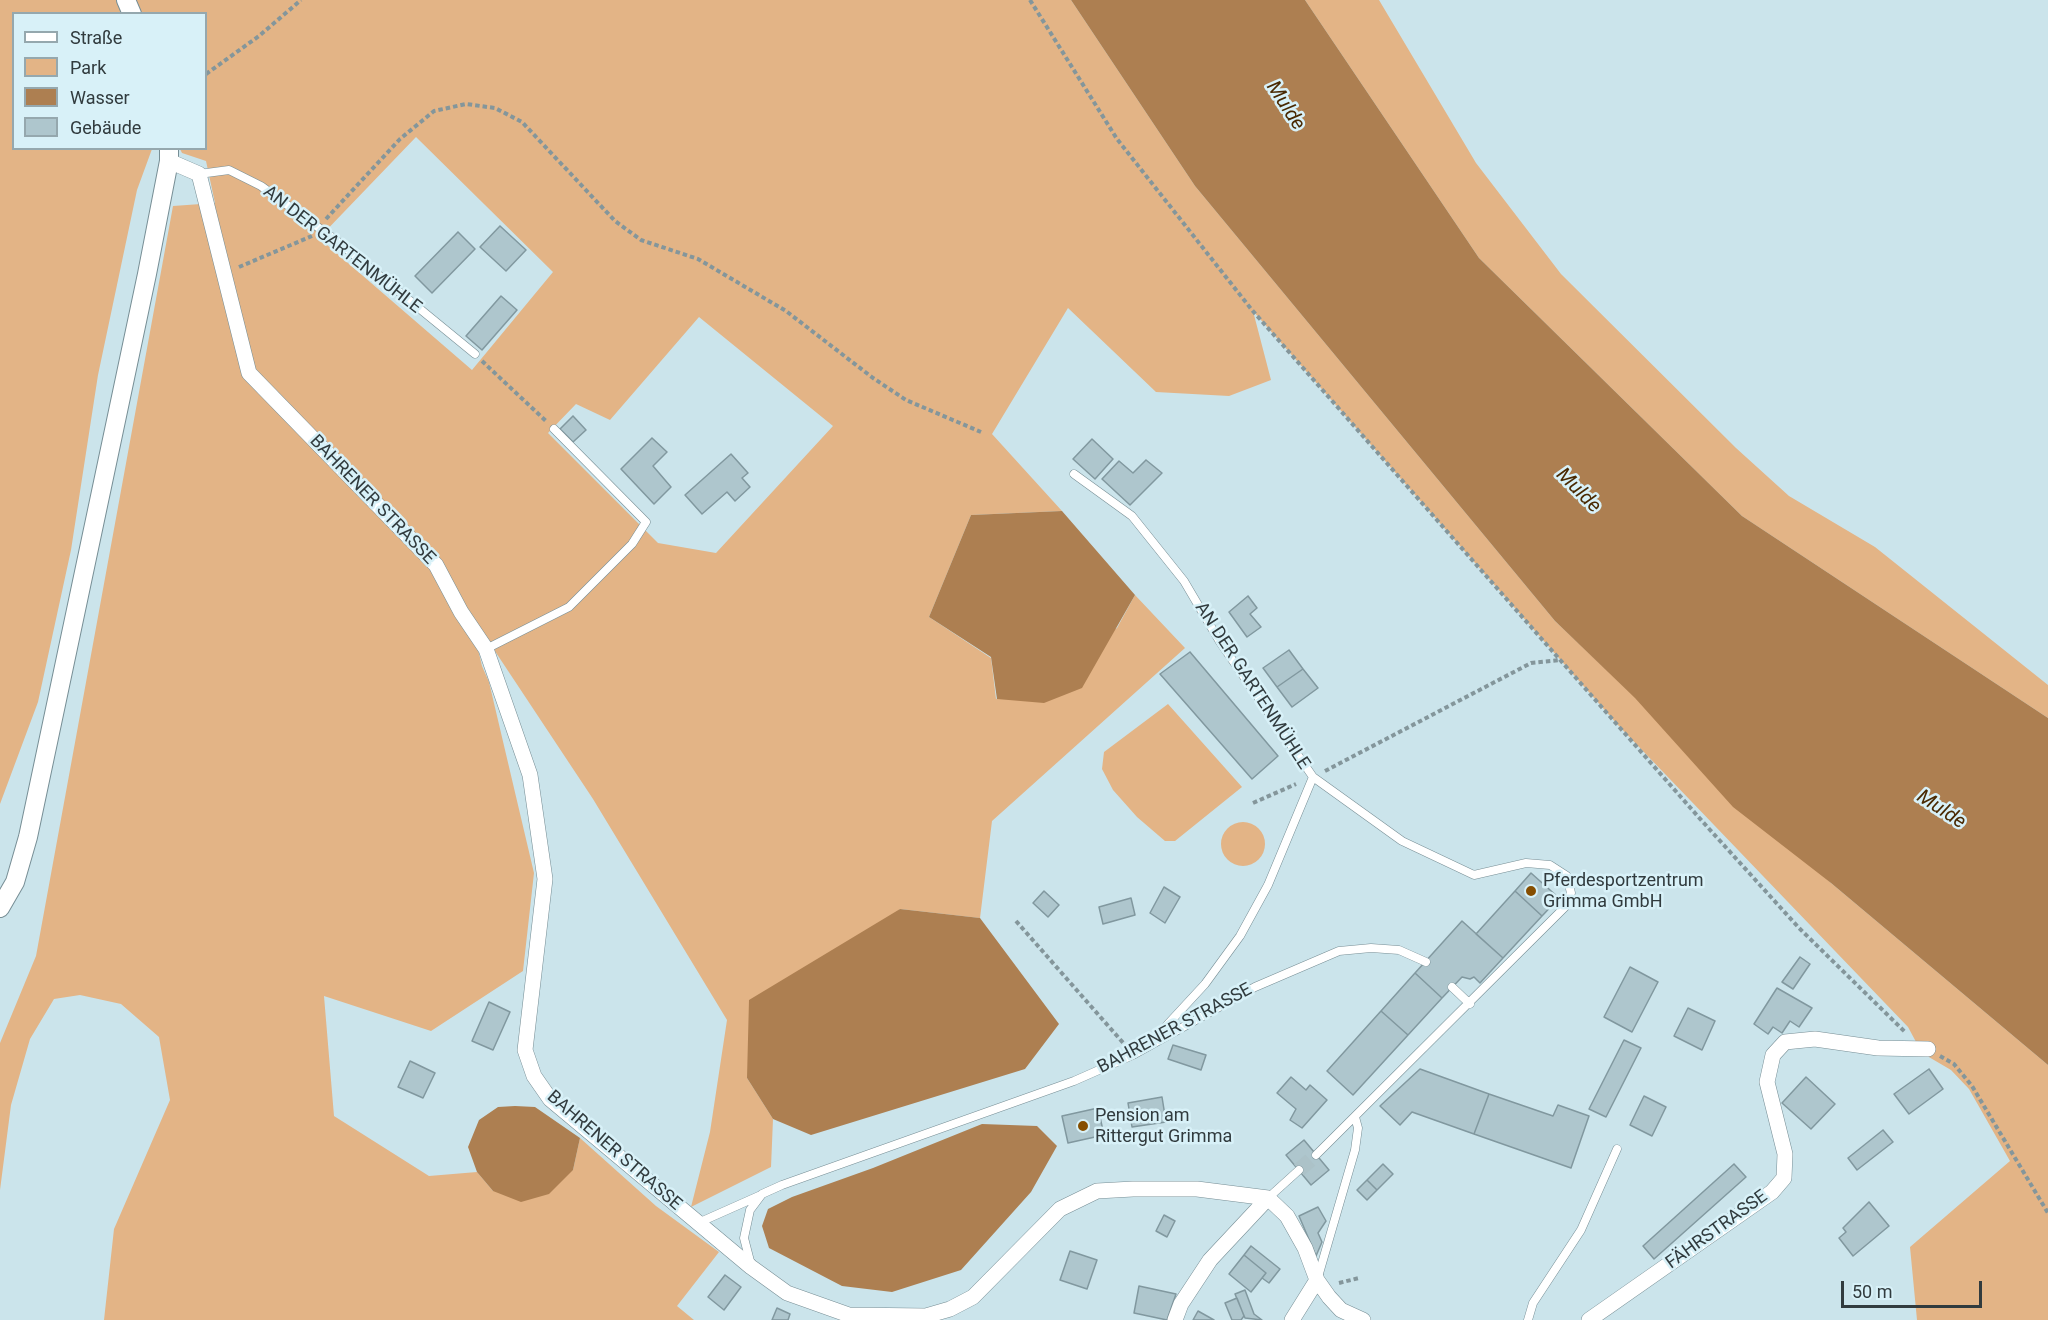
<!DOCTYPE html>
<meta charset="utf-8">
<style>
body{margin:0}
#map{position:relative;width:2048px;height:1320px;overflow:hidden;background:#cbe4eb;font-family:Roboto,sans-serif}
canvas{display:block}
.legend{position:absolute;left:12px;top:12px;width:195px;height:138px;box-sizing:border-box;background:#d8f1f8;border:2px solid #95a8ae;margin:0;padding:8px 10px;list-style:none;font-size:18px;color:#313b3e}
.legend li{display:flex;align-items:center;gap:12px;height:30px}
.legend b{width:30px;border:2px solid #95a8ae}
.scale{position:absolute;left:1841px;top:1281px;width:141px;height:27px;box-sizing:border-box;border:3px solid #313b3e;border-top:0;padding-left:8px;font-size:18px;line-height:21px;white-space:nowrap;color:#313b3e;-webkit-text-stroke:4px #d8f1f8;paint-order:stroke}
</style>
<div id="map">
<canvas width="2048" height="1320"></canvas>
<ul class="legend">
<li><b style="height:8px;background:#fff"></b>Straße</li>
<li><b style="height:16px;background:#e3b486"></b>Park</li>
<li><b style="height:16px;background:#ad7f51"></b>Wasser</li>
<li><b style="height:16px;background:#aec6cd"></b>Gebäude</li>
</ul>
<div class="scale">50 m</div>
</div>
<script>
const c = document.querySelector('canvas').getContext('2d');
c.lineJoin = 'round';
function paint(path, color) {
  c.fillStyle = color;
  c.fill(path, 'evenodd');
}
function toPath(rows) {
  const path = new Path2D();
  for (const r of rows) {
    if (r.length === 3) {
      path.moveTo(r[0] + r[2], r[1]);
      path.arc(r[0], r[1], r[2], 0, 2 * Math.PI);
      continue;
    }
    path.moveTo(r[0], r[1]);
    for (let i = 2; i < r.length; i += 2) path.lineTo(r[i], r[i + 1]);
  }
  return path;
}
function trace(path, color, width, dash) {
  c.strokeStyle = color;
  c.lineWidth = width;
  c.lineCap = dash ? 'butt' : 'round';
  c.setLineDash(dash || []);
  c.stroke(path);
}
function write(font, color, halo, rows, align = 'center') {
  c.font = font + ' Roboto,sans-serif';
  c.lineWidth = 5;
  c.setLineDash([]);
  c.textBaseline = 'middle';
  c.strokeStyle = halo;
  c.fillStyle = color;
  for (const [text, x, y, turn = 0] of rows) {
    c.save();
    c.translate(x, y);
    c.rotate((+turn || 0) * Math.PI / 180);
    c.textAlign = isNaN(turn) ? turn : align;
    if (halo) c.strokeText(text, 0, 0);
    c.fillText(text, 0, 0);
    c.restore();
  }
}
paint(toPath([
 [0,0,116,0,123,13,14,14,14,148,152,149,137,190,98,375,71,550,38,702,0,804],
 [135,0,1071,0,1195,186,1555,621,1831,883,2048,1065,2048,1320,1917,1320,1910,1247,2010,1161,1969,1089,1951,1070,1922,1053,1908,1027,1617,724,1253,311,1271,380,1229,396,1156,392,1068,308,992,434,1062,511,971,515,929,617,991,658,996,699,1117,628,1135,595,1185,648,992,821,980,918,900,909,747,1078,773,1119,771,1167,691,1207,710,1132,727,1020,593,799,469,612,482,666,489,682,534,873,523,971,431,1031,324,996,334,1116,429,1176,477,1172,493,1191,573,1170,580,1138,656,1206,719,1252,677,1306,694,1320,104,1320,114,1229,170,1100,159,1037,121,1004,80,995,54,999,30,1039,11,1105,0,1190,0,1043,36,956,173,206,215,203,206,161,182,153,180,149,206,148,206,14,141,13],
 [416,137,553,272,472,370,319,238],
 [699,317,833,426,716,553,658,543,548,433,576,404,610,420],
 [1305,0,1379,0,1476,163,1561,274,1736,448,1789,496,1875,547,2048,685,2048,718,1742,516,1479,258],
 [1168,704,1242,787,1175,841,1165,841,1137,817,1113,790,1102,769,1104,752],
 [1243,844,22]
]), '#e3b486');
paint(toPath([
 [1071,0,1305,0,1479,258,1742,516,2048,718,2048,1065,1831,883,1733,807,1635,698,1555,621,1195,186],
 [1062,511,1135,595,1082,688,1044,703,997,699,991,657,929,617,971,515],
 [900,909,980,918,1059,1024,1025,1069,811,1135,773,1119,747,1078,749,1000],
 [515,1106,535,1107,580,1138,573,1170,549,1194,521,1202,493,1191,477,1172,468,1147,479,1120,498,1107],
 [982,1124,1037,1126,1057,1146,1031,1192,961,1270,892,1292,842,1286,769,1248,762,1226,768,1209,792,1197,873,1168]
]), '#ad7f51');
const building = toPath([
 [500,226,526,250,506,271,480,247,500,226],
 [458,232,475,249,432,293,415,276,458,232],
 [501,296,517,310,482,350,466,336,501,296],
 [573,416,586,430,573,442,560,429,573,416],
 [652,438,667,452,653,466,671,487,654,504,621,469,652,438],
 [1092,439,1113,459,1095,479,1073,459,1092,439],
 [731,454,748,473,742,478,750,487,735,501,727,492,702,514,685,495,731,454],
 [1146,460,1162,473,1130,505,1102,479,1119,461,1133,473,1146,460],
 [1248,596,1257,608,1250,614,1261,627,1247,637,1229,612,1248,596],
 [1289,650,1303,669,1277,687,1263,668,1289,650],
 [1190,652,1278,756,1252,779,1160,674,1190,652],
 [1303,669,1318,688,1292,707,1277,687,1303,669],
 [1531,873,1559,898,1542,916,1515,891,1531,873],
 [1164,887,1180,897,1165,923,1150,913,1164,887],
 [1044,891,1059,905,1048,917,1033,903,1044,891],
 [1515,891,1542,916,1503,958,1476,934,1515,891],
 [1131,898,1135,915,1103,924,1099,907,1131,898],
 [1462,921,1503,958,1480,983,1474,977,1470,979,1462,977,1442,998,1415,973,1462,921],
 [1800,957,1810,964,1793,989,1782,982,1800,957],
 [1630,967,1658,982,1632,1032,1604,1017,1630,967],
 [1415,973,1442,998,1408,1035,1381,1011,1415,973],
 [1777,988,1812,1008,1799,1027,1790,1021,1782,1033,1773,1027,1768,1034,1754,1024,1777,988],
 [489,1002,510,1012,493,1050,472,1041,489,1002],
 [1688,1008,1715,1021,1702,1050,1674,1036,1688,1008],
 [1381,1011,1408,1035,1353,1095,1327,1071,1381,1011],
 [1624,1040,1641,1048,1606,1117,1589,1109,1624,1040],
 [1173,1045,1206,1055,1201,1070,1168,1059,1173,1045],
 [410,1061,435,1073,423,1098,398,1087,410,1061],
 [1420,1069,1489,1094,1474,1134,1412,1112,1400,1125,1380,1106,1420,1069],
 [1929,1069,1943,1089,1909,1114,1894,1094,1929,1069],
 [1291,1077,1306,1090,1310,1085,1327,1100,1302,1128,1290,1120,1296,1109,1277,1093,1291,1077],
 [1806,1077,1835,1104,1811,1129,1782,1103,1806,1077],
 [1489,1094,1553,1116,1558,1105,1589,1116,1571,1168,1474,1134,1489,1094],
 [1644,1096,1666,1107,1652,1136,1630,1125,1644,1096],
 [1162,1097,1166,1122,1132,1127,1128,1103,1162,1097],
 [1098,1108,1104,1135,1068,1143,1062,1116,1098,1108],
 [1883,1130,1893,1142,1857,1170,1848,1158,1883,1130],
 [1304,1140,1329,1170,1311,1185,1286,1155,1304,1140],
 [1383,1164,1393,1174,1377,1190,1367,1180,1383,1164],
 [1734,1164,1746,1177,1654,1259,1643,1246,1734,1164],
 [1367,1180,1377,1190,1367,1200,1357,1190,1367,1180],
 [1869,1202,1889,1226,1853,1256,1839,1238,1846,1232,1843,1228,1869,1202],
 [1318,1207,1326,1221,1318,1233,1322,1242,1316,1256,1299,1216,1318,1207],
 [1164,1215,1175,1221,1167,1237,1156,1231,1164,1215],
 [1251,1246,1280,1269,1269,1283,1262,1278,1266,1273,1244,1255,1251,1246],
 [1070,1251,1097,1260,1087,1289,1060,1280,1070,1251],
 [1244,1255,1266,1273,1251,1292,1229,1274,1244,1255],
 [725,1275,741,1287,724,1310,708,1297,725,1275],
 [1139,1286,1176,1294,1167,1320,1134,1313,1139,1286],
 [1245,1290,1254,1314,1262,1320,1245,1318,1235,1294,1245,1290],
 [1237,1298,1244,1316,1241,1320,1232,1320,1225,1303,1237,1298],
 [777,1308,790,1314,788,1320,772,1320,777,1308],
 [1198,1311,1214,1320,1193,1320,1198,1311]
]);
paint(building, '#aec6cd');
trace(building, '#81989f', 1.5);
trace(toPath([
 [1299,1170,1316,1155]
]), '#acc2c8', 15, [15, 8]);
const service = toPath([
 [199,174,229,170,261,186,337,241,475,354],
 [1074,474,1132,516,1184,581,1220,642,1313,777,1402,841,1474,875,1526,863,1550,865,1567,876,1571,893,1565,907,1316,1155],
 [486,649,569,607,632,544,646,522,554,429],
 [1452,987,1470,1004],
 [1156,1037,1205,984,1240,936,1268,885,1313,777],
 [1268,1198,1299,1170],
 [698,1223,761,1195],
 [751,1265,744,1238,750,1210,762,1194,782,1185,1074,1081,1133,1055,1255,987,1339,951,1371,948,1399,950,1426,962],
 [1318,1277,1355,1150,1358,1128,1355,1117],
 [1528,1320,1533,1303,1581,1230,1617,1149]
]);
const minor = toPath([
 [169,161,199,174,249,373,436,565,461,612,486,649,530,775,545,879,525,1050,534,1076,550,1099,751,1267,787,1293,849,1315,926,1316,950,1309,973,1297,1060,1209,1097,1191,1133,1189,1197,1189,1268,1198,1287,1216,1305,1248,1317,1280,1329,1297,1341,1310,1363,1320],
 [1175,1320,1181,1304,1210,1260,1268,1198],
 [1292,1320,1317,1280],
 [1589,1320,1772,1192,1784,1178,1785,1154,1767,1082,1773,1055,1785,1042,1815,1039,1878,1048,1928,1049]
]);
const tertiary = toPath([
 [126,0,132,14],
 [0,908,15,882,28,837,147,274,169,161,169,148]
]);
trace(service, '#778e95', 9);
trace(minor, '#778e95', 16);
trace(tertiary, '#778e95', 20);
trace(toPath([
 [1030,0,1117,139,1252,310,1702,821,1799,928,1905,1032],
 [206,74,259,36,301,0],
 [326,219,400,139,434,111,466,104,495,108,522,122,615,221,641,240,698,259,786,311,873,378,906,400,981,432],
 [239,267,312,236],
 [482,361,547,422],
 [1325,771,1531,663,1561,660],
 [1253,803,1296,784],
 [1016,921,1125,1045],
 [1940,1056,1954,1064,1972,1086,2048,1213],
 [1339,1283,1359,1278]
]), '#84969b', 4, [4.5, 3]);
trace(service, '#fff', 8);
trace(minor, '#fff', 15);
trace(tertiary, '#fff', 18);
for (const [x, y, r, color] of [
 [1531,891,6,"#864e00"],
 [1083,1126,6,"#864e00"]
]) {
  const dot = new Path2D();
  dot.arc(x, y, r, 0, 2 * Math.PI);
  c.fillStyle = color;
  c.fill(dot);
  trace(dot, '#d8f1f8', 2);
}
write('18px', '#313b3e', '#d8f1f8', [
 ["AN DER GARTENMÜHLE",342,250,38],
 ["BAHRENER STRASSE",372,500,46],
 ["AN DER GARTENMÜHLE",1252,686,57],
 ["BAHRENER STRASSE",1175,1029,-28],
 ["BAHRENER STRASSE",614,1151,41],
 ["FÄHRSTRASSE",1717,1230,-36]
]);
write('18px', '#313b3e', '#d8f1f8', [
 ["Pferdesportzentrum",1543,881],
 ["Grimma GmbH",1543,902],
 ["Pension am",1095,1116],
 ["Rittergut Grimma",1095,1137]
], 'left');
write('italic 20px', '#492902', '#d8f1f8', [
 ["Mulde",1285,106,57],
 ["Mulde",1578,491,45],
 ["Mulde",1941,810,33]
]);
</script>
